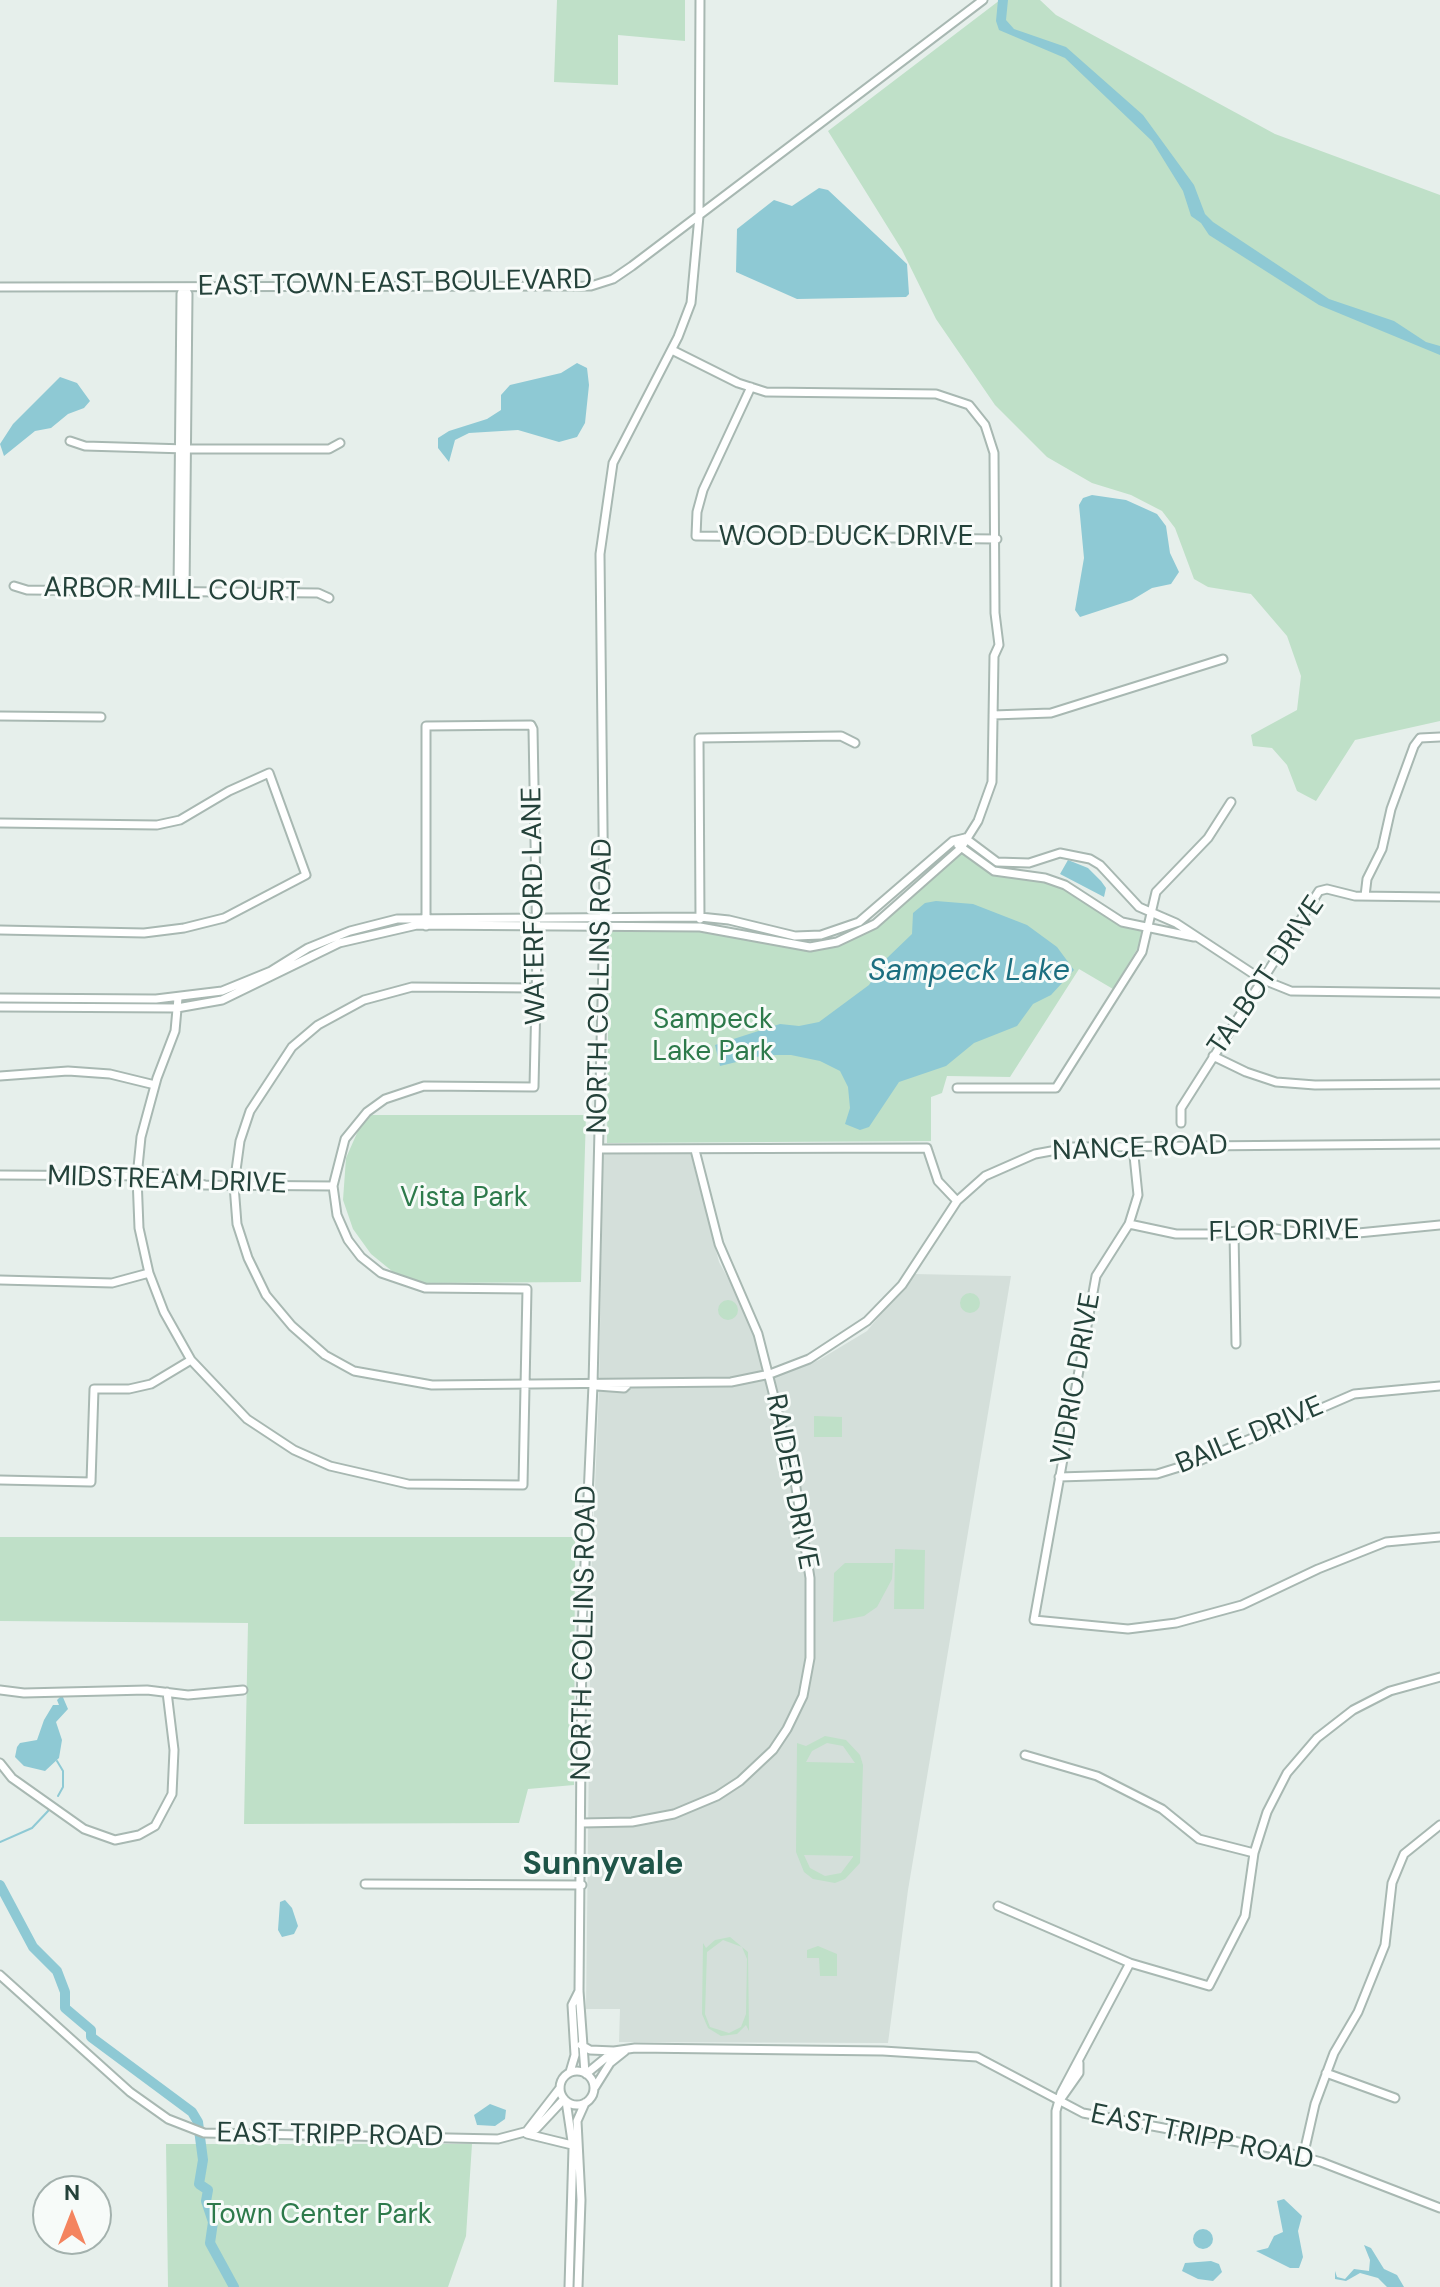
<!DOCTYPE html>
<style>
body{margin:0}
#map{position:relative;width:1440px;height:2287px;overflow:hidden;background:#e6efeb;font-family:"DM Sans",sans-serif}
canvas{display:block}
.north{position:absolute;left:32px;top:2175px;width:80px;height:80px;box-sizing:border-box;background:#f7fbf9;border:2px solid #a3b1ad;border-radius:50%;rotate:0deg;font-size:22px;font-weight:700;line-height:32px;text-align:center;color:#24423a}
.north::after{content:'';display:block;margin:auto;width:28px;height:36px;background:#f4845f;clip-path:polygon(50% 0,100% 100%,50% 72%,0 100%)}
</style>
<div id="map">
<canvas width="1440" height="2287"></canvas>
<div class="north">N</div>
</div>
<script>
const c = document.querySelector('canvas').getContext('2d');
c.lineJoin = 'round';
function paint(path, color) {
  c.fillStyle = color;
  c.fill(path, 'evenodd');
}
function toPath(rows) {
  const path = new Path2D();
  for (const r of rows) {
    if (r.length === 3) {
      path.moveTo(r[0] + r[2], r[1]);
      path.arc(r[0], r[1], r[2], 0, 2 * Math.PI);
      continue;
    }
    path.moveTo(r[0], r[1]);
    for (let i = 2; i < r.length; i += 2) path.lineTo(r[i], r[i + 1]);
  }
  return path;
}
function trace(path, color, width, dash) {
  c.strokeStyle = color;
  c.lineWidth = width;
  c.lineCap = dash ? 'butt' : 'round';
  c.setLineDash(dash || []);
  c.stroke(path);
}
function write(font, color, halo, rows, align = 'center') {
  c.font = font + ' "DM Sans",sans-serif';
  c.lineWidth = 6;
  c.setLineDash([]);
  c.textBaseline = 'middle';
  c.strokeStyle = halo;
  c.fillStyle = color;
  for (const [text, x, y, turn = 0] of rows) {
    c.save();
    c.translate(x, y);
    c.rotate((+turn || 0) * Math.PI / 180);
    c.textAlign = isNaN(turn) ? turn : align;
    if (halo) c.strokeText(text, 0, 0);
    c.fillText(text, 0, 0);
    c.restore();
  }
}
paint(toPath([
 [690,1151,719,1262,746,1311,766,1380,819,1360,867,1331,914,1274,1011,1276,908,1890,888,2043,619,2042,620,2009,586,2009,591,1583,599,1391,603,1153]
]), '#d4dfda');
paint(toPath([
 [557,0,685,0,685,41,618,35,618,85,554,82],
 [1000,0,1040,0,1056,15,1275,134,1440,195,1440,721,1355,740,1316,801,1297,791,1287,765,1272,748,1253,746,1251,735,1297,710,1301,676,1287,636,1251,594,1208,587,1194,579,1175,528,1162,511,1131,495,1092,483,1047,457,995,405,936,319,902,250,828,131],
 [961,852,988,870,1047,880,1081,896,1103,915,1142,928,1139,946,1113,989,1079,969,1010,1077,947,1076,942,1093,931,1097,931,1141,607,1143,609,928,712,931,810,949,864,933],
 [371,1115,586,1115,581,1282,425,1283,398,1276,371,1254,353,1229,343,1200,346,1158,361,1124],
 [970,1303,10],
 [728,1310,10],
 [814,1416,842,1417,842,1437,814,1437],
 [0,1537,575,1537,574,1785,528,1789,519,1823,244,1824,248,1623,0,1621],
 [895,1549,925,1550,924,1609,894,1609],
 [845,1563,893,1563,892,1579,877,1607,864,1616,833,1622,834,1573],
 [825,1736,846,1740,860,1755,863,1765,860,1863,845,1879,835,1883,813,1879,804,1872,796,1852,797,1743,806,1746],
 [827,1743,843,1746,855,1763,806,1762,812,1751],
 [804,1855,853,1856,853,1857,841,1873,825,1876,810,1868],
 [730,1937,748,1952,749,2031,746,2025,737,2034,721,2036,708,2028,702,2014,703,1943,706,1948,715,1940],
 [723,1940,742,1947,747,1959,746,2014,741,2027,729,2033,710,2027,705,2014,707,1952],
 [818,1946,837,1954,837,1976,820,1976,819,1958,807,1958,807,1950],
 [166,2144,472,2144,466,2236,448,2287,168,2287]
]), '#bfe0c8');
paint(toPath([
 [998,0,1008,0,1006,20,1014,29,1066,47,1143,115,1194,185,1205,214,1213,222,1329,299,1394,321,1426,342,1440,346,1440,355,1319,305,1209,235,1201,223,1191,216,1183,191,1152,141,1065,58,999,30,996,21],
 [819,188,828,190,907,264,909,294,906,297,797,299,736,272,737,229,774,200,792,206],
 [577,363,587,368,589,385,585,423,577,437,559,442,518,430,469,433,455,440,449,462,438,448,438,438,449,431,487,419,501,410,501,395,510,385,561,373],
 [60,377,77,383,90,401,84,408,68,414,51,428,35,431,4,456,0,444,13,424],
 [1092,495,1126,500,1157,514,1166,526,1170,553,1179,572,1171,584,1152,588,1132,600,1080,617,1075,610,1084,558,1079,505,1083,498],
 [1068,860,1088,868,1101,881,1106,888,1104,897,1060,874],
 [936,901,973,904,1027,925,1057,947,1074,970,1051,995,1033,1004,1017,1026,974,1043,946,1066,899,1082,869,1127,860,1130,845,1124,850,1108,848,1087,840,1071,820,1061,791,1055,765,1055,720,1066,715,1045,780,1024,799,1026,819,1022,869,985,886,959,912,934,913,913,925,903],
 [62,1695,68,1709,56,1722,62,1740,59,1758,45,1771,24,1766,15,1757,17,1747,20,1743,37,1740,44,1720,53,1705,59,1705,57,1700],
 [285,1900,292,1908,298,1926,294,1934,282,1937,278,1930,280,1902],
 [490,2104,506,2110,505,2119,495,2126,477,2125,474,2115],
 [1284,2199,1302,2216,1298,2231,1303,2257,1299,2268,1290,2268,1256,2251,1268,2248,1274,2236,1283,2232,1277,2201],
 [1203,2239,10],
 [1364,2245,1371,2248,1384,2269,1397,2275,1404,2287,1387,2287,1378,2278,1360,2273,1346,2281,1335,2279,1335,2271,1337,2277,1345,2279,1354,2269,1369,2271,1370,2260],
 [1211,2261,1219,2264,1222,2272,1213,2281,1198,2279,1182,2271,1185,2263]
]), '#8ec9d4');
trace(toPath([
 [57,1761,63,1771,63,1787,58,1796],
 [0,1842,32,1828,49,1810]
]), '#8ec9d4', 2);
trace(toPath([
 [0,1885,33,1947,57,1971,65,1992,65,2008,91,2030,91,2037,192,2112,198,2122,203,2160,199,2184,208,2190,206,2201,213,2222,210,2243,234,2287]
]), '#8ec9d4', 10);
const minor = toPath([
 [0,287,591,286,613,279,632,266,983,0],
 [184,287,188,294,185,592],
 [751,387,703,490,697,512,696,536,997,539],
 [70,441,85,446,186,449,329,449,340,443],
 [14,586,27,590,318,593,329,598],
 [178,591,181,294,184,287],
 [993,715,1051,713,1223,659],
 [0,716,101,717],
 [0,823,157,825,180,820,229,791,269,773,306,875,224,918,184,928,144,933,0,930],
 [965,838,997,862,1029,863,1060,853,1090,859,1100,865,1139,907,1176,923,1261,979,1291,991,1440,993],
 [958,845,994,871,1045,878,1065,885,1122,922,1194,937],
 [1365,896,1367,879,1382,849,1391,809,1414,746,1420,738,1440,737],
 [700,919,699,738,841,736,855,743],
 [537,988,412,987,364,1000,318,1025,292,1047,250,1111,240,1141,234,1185,237,1224,248,1258,266,1295,292,1326,325,1355,354,1371,432,1385,731,1382,770,1374,809,1359,867,1321,902,1285,957,1201,985,1176,1035,1154,1073,1147,1440,1144],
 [0,998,156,999,222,991,271,971,308,948,350,931,397,919,700,917,729,920,795,936,821,935,859,922,953,841,965,838],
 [178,998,175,1031,157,1078,141,1137,137,1177,139,1228,149,1273,164,1312,191,1360,247,1419,294,1450,330,1466,408,1484,523,1485,527,1289,425,1288,381,1273,361,1257,348,1240,337,1215,333,1186,345,1139,367,1112,385,1099,424,1086,534,1087,537,953,533,729,531,725,426,726,426,926],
 [0,1007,177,1008,222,1000,339,943,417,925,700,927,810,947,837,942,875,924,961,848,978,821,992,782,994,656,999,645,995,613,994,453,985,425,969,405,936,394,766,392,738,383,672,350],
 [1213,1056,1246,1072,1276,1082,1315,1085,1440,1084],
 [0,1076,68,1071,110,1074,155,1085],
 [957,1088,1056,1088,1142,952,1156,892,1208,838,1231,802],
 [1181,1123,1181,1108,1319,891,1327,889,1355,896,1440,897],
 [1133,1146,1138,1195,1129,1224,1096,1276,1034,1620,1128,1629,1176,1623,1242,1605,1318,1569,1386,1542,1440,1537],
 [599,1149,927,1148,938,1181,957,1201],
 [0,1175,160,1176,205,1185,333,1186],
 [1129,1224,1176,1234,1208,1234,1268,1228,1311,1234,1348,1234,1440,1225],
 [1234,1232,1236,1344],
 [0,1280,112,1283,149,1273],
 [597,1386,624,1388,628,1384],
 [1059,1477,1157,1474,1199,1461,1354,1394,1440,1386],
 [0,1480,91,1482,94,1389,129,1389,151,1384,191,1360],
 [0,1690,24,1693,147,1690,188,1695,243,1690],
 [1025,1755,1097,1776,1162,1809,1199,1839,1254,1853],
 [0,1763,12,1778,84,1829,115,1840,139,1835,155,1826,172,1794,174,1750,167,1692],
 [582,1823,632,1822,674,1814,717,1796,740,1781,773,1750,787,1729,803,1696,810,1658,810,1578,794,1475,758,1334,719,1244,695,1150],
 [365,1884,582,1885],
 [998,1906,1130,1963,1209,1986,1245,1916,1254,1853,1267,1812,1287,1773,1317,1738,1353,1710,1390,1691,1440,1677],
 [0,1975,130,2092,168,2119,204,2133,498,2139,536,2129,564,2099],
 [581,2045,590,2050,614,2051],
 [577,2088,17],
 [570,2072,575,2055,572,2005,579,1991],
 [585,2073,579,1991,582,1630,593,1385,604,917,600,554,613,463,678,337,691,303,699,216,700,0],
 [1326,2073,1395,2098],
 [586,2074,614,2051,635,2048,883,2051,977,2057,1083,2113,1270,2148,1321,2162,1440,2208],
 [595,2087,610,2063,625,2051],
 [1060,2100,1079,2073,1079,2063],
 [566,2101,573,2148,569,2287],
 [526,2132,560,2088],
 [527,2134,572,2145],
 [1303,2157,1315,2104,1334,2053,1358,2012,1385,1945,1392,1883,1404,1854,1440,1825],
 [578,2287,581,2200,577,2121,585,2103],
 [1056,2287,1056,2111,1061,2093,1130,1963]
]);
trace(minor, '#a8b8b2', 11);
trace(minor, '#fff', 7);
write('28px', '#24423a', '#f7fbf9', [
 ["EAST TOWN EAST BOULEVARD",395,284,-1],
 ["WOOD DUCK DRIVE",846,538],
 ["ARBOR MILL COURT",172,591,1],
 ["WATERFORD LANE",535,906,-91],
 ["TALBOT DRIVE",1267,976,-56],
 ["NORTH COLLINS ROAD",601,986,-89],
 ["NANCE ROAD",1140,1149,-2],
 ["MIDSTREAM DRIVE",167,1181,2],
 ["FLOR DRIVE",1284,1232,-1],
 ["VIDRIO DRIVE",1077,1379,-80],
 ["BAILE DRIVE",1250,1436,-23],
 ["RAIDER DRIVE",791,1482,79],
 ["NORTH COLLINS ROAD",585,1633,-89],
 ["EAST TRIPP ROAD",330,2136,1],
 ["EAST TRIPP ROAD",1202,2138,12]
]);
write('28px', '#2d7a4b', '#f7fbf9', [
 ["Sampeck",713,1021],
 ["Lake Park",713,1053],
 ["Vista Park",464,1199],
 ["Town Center Park",319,2216]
]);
write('italic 30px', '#1c6f80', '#f7fbf9', [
 ["Sampeck Lake",969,972]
]);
write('bold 32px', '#1f5548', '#f7fbf9', [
 ["Sunnyvale",603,1866]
]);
</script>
